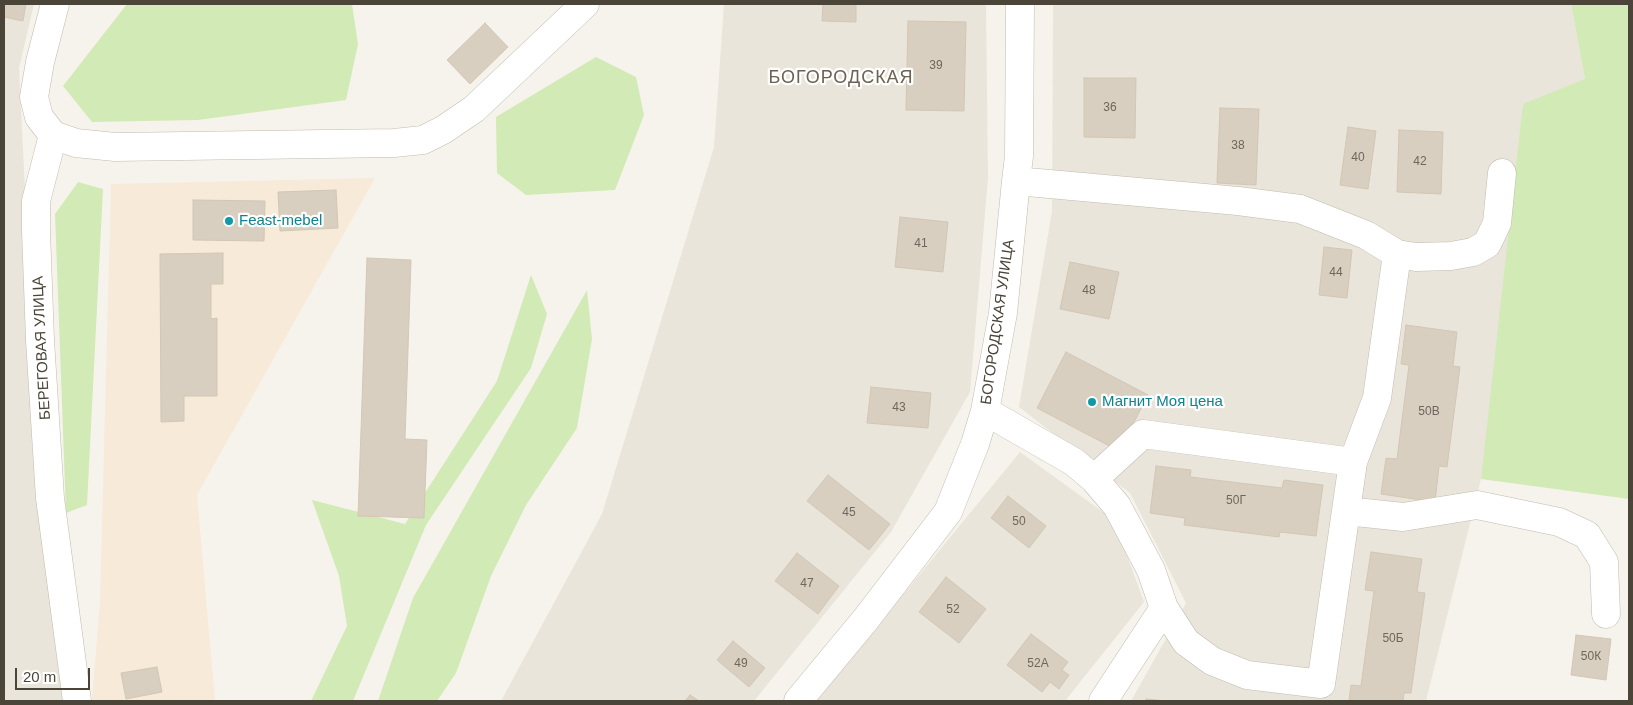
<!DOCTYPE html>
<meta charset="utf-8">
<style>
body{margin:0}
#map{position:relative;width:1633px;height:705px;overflow:hidden;background:#f6f3ec;font-family:Arial,sans-serif}
canvas{display:block}
.frame{position:absolute;inset:0;border:5px solid #4b4439;pointer-events:none}
.scale{position:absolute;left:15px;top:668px;width:75px;height:22px;box-sizing:border-box;border:2px solid #4b4439;border-top:0;padding-left:6px;font-size:15px;line-height:18px;white-space:nowrap;color:#4b4439;-webkit-text-stroke:4px #fff;paint-order:stroke}
</style>
<div id="map">
<canvas width="1633" height="705"></canvas>
<div class="frame"></div>
<div class="scale">20 m</div>
</div>
<script>
const c = document.querySelector('canvas').getContext('2d');
c.lineJoin = 'round';
function paint(path, color) {
  c.fillStyle = color;
  c.fill(path, 'evenodd');
}
function toPath(rows) {
  const path = new Path2D();
  for (const r of rows) {
    path.moveTo(r[0], r[1]);
    for (let i = 2; i < r.length; i += 2) path.lineTo(r[i], r[i + 1]);
  }
  return path;
}
function trace(path, color, width, dash) {
  c.strokeStyle = color;
  c.lineWidth = width;
  c.lineCap = dash ? 'butt' : 'round';
  c.setLineDash(dash || []);
  c.stroke(path);
}
function write(font, color, halo, rows, align = 'center') {
  c.font = font + ' Arial,sans-serif';
  c.lineWidth = 4.5;
  c.setLineDash([]);
  c.textBaseline = 'middle';
  c.strokeStyle = halo;
  c.fillStyle = color;
  for (const [text, x, y, turn = 0] of rows) {
    c.save();
    c.translate(x, y);
    c.rotate((+turn || 0) * Math.PI / 180);
    c.textAlign = isNaN(turn) ? turn : align;
    if (halo) c.strokeText(text, 0, 0);
    c.fillText(text, 0, 0);
    c.restore();
  }
}
paint(toPath([
 [4,4,34,4,19,68,40,498,65,701,4,701],
 [724,4,986,4,988,178,970,392,891,532,754,701,501,701,602,514,714,147],
 [1053,4,1571,4,1585,79,1481,479,1426,701,1131,701,1186,603,1130,493,1019,407,1052,211],
 [1020,452,1114,520,1144,602,1065,701,816,701]
]), '#eae5da');
paint(toPath([
 [375,178,197,495,215,701,98,701,92,700,100,603,111,184]
]), '#f7ead8');
paint(toPath([
 [127,4,352,4,358,44,346,100,198,120,92,122,63,86],
 [1571,4,1629,4,1629,499,1481,479,1523,104,1585,79],
 [596,57,636,77,644,115,615,190,526,195,497,173,496,117],
 [78,182,103,189,87,505,66,513,55,214],
 [531,275,547,314,531,368,426,525,353,701,311,701,347,626,339,576,312,500,405,524,497,381],
 [587,290,592,339,577,428,526,505,491,576,456,673,437,701,378,701,413,598]
]), '#d2eab5');
const building = toPath([
 [4,4,26,4,23,21,4,17,4,4],
 [823,4,856,4,856,22,822,21,823,4],
 [908,21,966,22,964,111,906,110,908,21],
 [485,23,508,47,470,84,447,60,485,23],
 [1084,78,1136,78,1135,138,1084,137,1084,78],
 [1220,108,1259,109,1256,185,1217,183,1220,108],
 [1348,127,1376,131,1368,189,1340,185,1348,127],
 [1399,130,1443,132,1441,194,1397,192,1399,130],
 [336,190,338,228,280,231,278,192,336,190],
 [193,200,265,201,264,241,193,240,193,200],
 [900,217,948,222,943,272,895,267,900,217],
 [1324,247,1352,250,1347,298,1319,295,1324,247],
 [223,253,223,284,211,284,211,319,217,318,217,396,184,396,184,421,161,422,160,254,223,253],
 [367,258,411,260,405,439,427,440,424,518,358,516,367,258],
 [1070,262,1119,272,1109,319,1060,309,1070,262],
 [1406,325,1457,332,1453,366,1460,367,1447,467,1439,466,1435,502,1381,494,1386,458,1397,459,1409,365,1401,364,1406,325],
 [1066,352,1148,395,1119,451,1037,408,1066,352],
 [871,387,931,393,928,428,867,423,871,387],
 [1156,466,1191,470,1190,477,1282,488,1284,480,1323,485,1316,536,1280,532,1279,537,1184,525,1185,518,1150,513,1156,466],
 [828,475,890,524,869,550,807,501,828,475],
 [1008,496,1046,526,1029,548,991,518,1008,496],
 [1371,552,1422,559,1417,592,1425,593,1411,693,1404,693,1403,701,1349,701,1351,685,1361,686,1374,591,1365,590,1371,552],
 [797,553,839,586,818,614,775,581,797,553],
 [946,577,986,609,959,643,919,612,946,577],
 [1031,634,1068,662,1062,670,1069,675,1059,689,1050,682,1042,692,1007,665,1031,634],
 [1576,635,1611,639,1606,680,1571,675,1576,635],
 [733,641,765,668,749,687,717,660,733,641],
 [157,667,162,692,126,699,121,673,157,667],
 [690,695,699,701,685,701,690,695],
 [1146,699,1166,701,1146,701,1146,699]
]);
paint(building, '#d8cfc1');
trace(building, '#d3c7b4', 1);
const minor = toPath([
 [55,4,40,62,34,97,39,117,53,135,36,201,36,231,40,340,50,498,77,701],
 [53,135,76,143,115,147,394,143,423,140,443,130,474,109,585,4],
 [1016,181,1238,201,1300,209,1366,235,1397,254,1416,257,1451,256,1473,252,1487,244,1497,223,1502,173],
 [985,411,1074,462,1094,479,1117,506,1151,570,1164,608,1186,642,1212,661,1247,675,1321,684,1353,462,1377,398,1397,254],
 [1094,479,1143,434,1353,462],
 [1346,511,1403,517,1477,505,1559,522,1587,535,1604,562,1606,614],
 [798,701,866,619,948,512,975,444,985,411,1003,313,1016,181,1019,156,1020,4],
 [1103,701,1164,608]
]);
trace(minor, '#c2bbae', 29);
trace(minor, '#fff', 28);
for (const [x, y, r, color] of [
 [229,221,5,"#0f9aa8"],
 [1092,402,5,"#0f9aa8"]
]) {
  const dot = new Path2D();
  dot.arc(x, y, r, 0, 2 * Math.PI);
  c.fillStyle = color;
  c.fill(dot);
  trace(dot, '#fff', 2);
}
write('12px', '#6e675b', null, [
 ["39",936,66],
 ["36",1110,108],
 ["38",1238,146],
 ["40",1358,158],
 ["42",1420,162],
 ["41",921,244],
 ["44",1336,273],
 ["48",1089,291],
 ["43",899,408],
 ["50В",1429,412],
 ["50Г",1236,501],
 ["45",849,513],
 ["50",1019,522],
 ["47",807,584],
 ["52",953,610],
 ["50Б",1393,639],
 ["50К",1591,657],
 ["49",741,664],
 ["52А",1038,664]
]);
write('15px', '#0d838f', '#fff', [
 ["Feast-mebel",239,221],
 ["Магнит Моя цена",1102,402]
], 'left');
write('15px', '#4b4439', '#fff', [
 ["БОГОРОДСКАЯ УЛИЦА",998,322,-82],
 ["БЕРЕГОВАЯ УЛИЦА",42,348,-93]
]);
c.letterSpacing = '1px';
write('18px', '#6e6250', '#fff', [
 ["БОГОРОДСКАЯ",841,78]
]);
c.letterSpacing = '0px';
</script>
